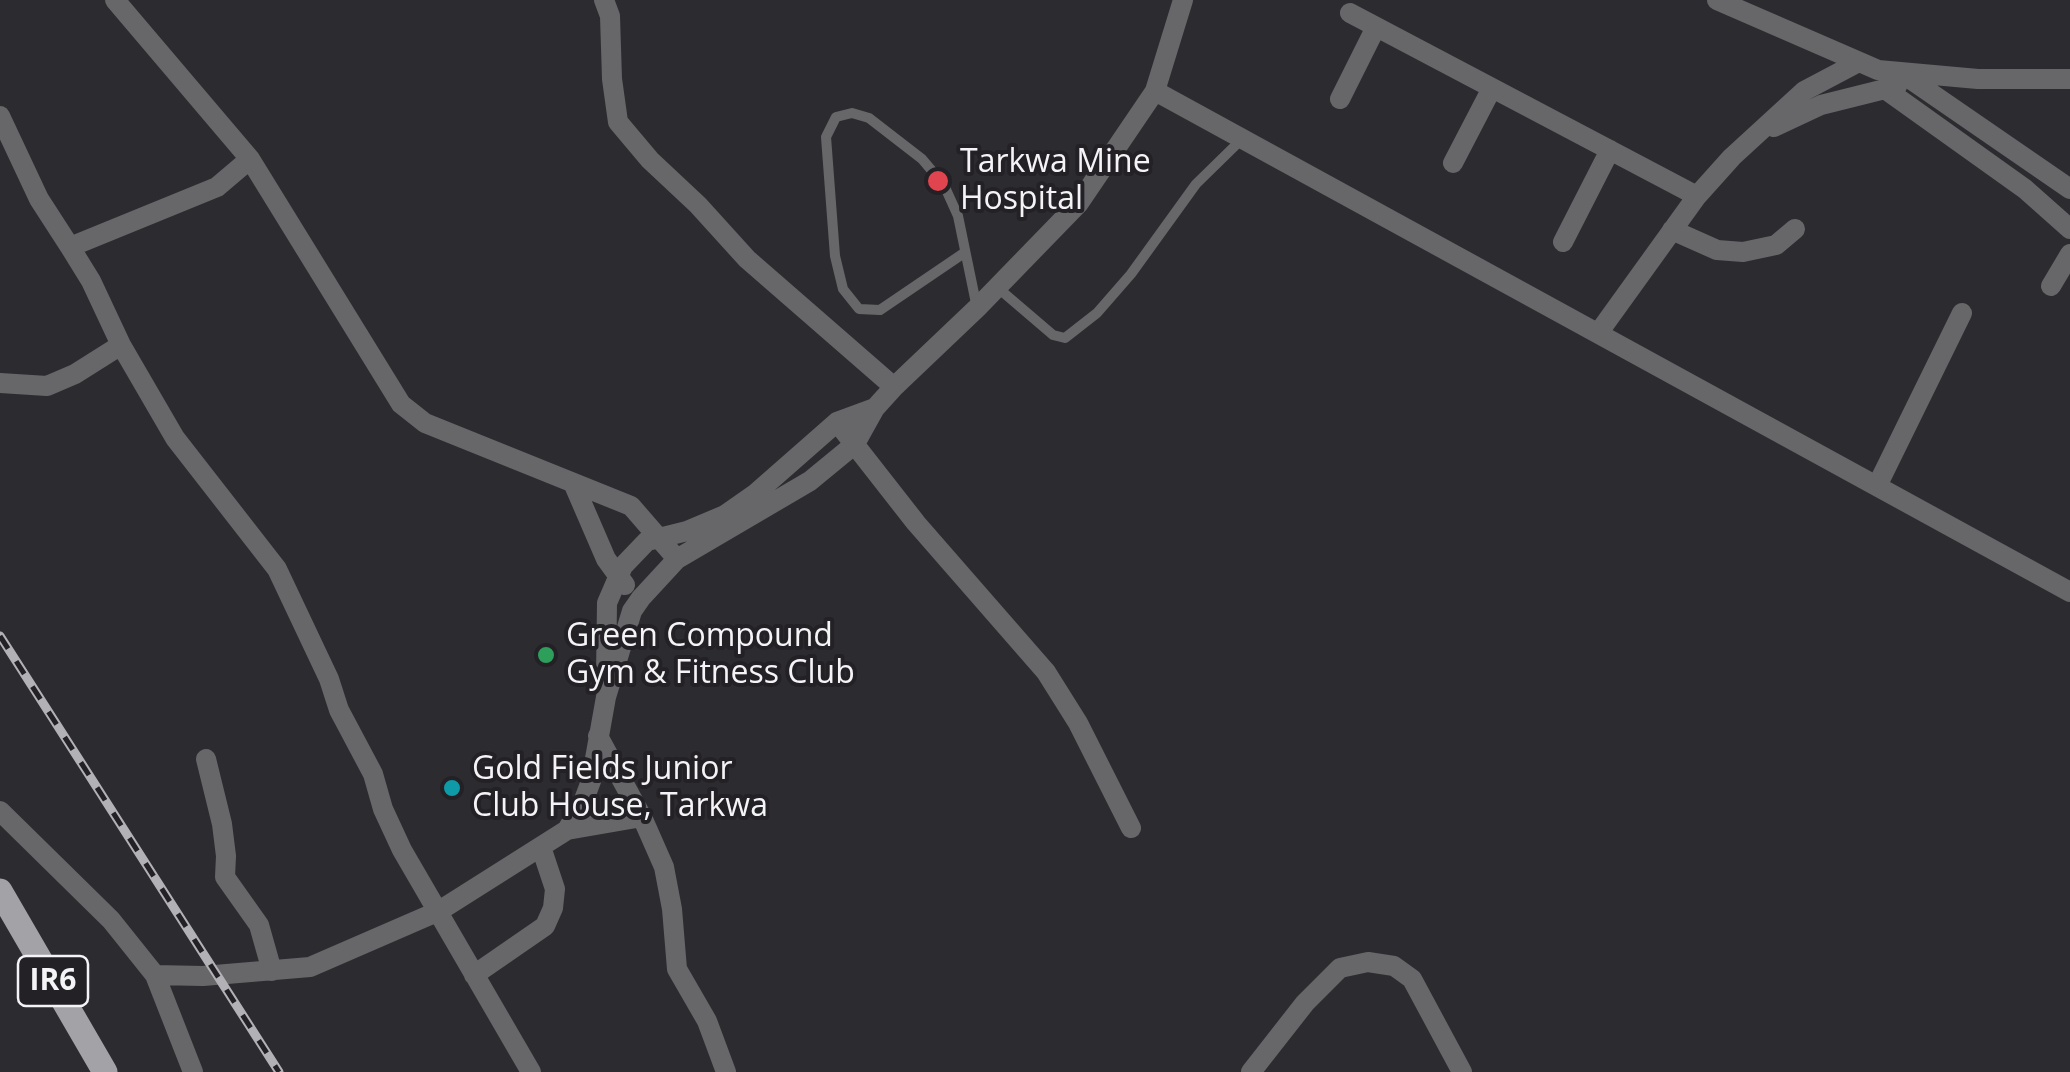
<!DOCTYPE html>
<style>
body{margin:0}
canvas{display:block;background:#2c2b2f}
</style>
<canvas width="2070" height="1072"></canvas>
<script>
const c = document.querySelector('canvas').getContext('2d');
c.lineJoin = 'round';
function toPath(rows) {
  const path = new Path2D();
  for (const r of rows) {
    path.moveTo(r[0], r[1]);
    for (let i = 2; i < r.length; i += 2) path.lineTo(r[i], r[i + 1]);
  }
  return path;
}
function trace(path, color, width, dash) {
  c.strokeStyle = color;
  c.lineWidth = width;
  c.lineCap = dash ? 'butt' : 'round';
  c.setLineDash(dash || []);
  c.stroke(path);
}
function write(font, color, halo, rows, align = 'center') {
  c.font = font + ' "Open Sans",sans-serif';
  c.lineWidth = 8;
  c.setLineDash([]);
  c.textBaseline = 'middle';
  c.strokeStyle = halo;
  c.fillStyle = color;
  for (const [text, x, y, turn = 0] of rows) {
    c.save();
    c.translate(x, y);
    c.rotate((+turn || 0) * Math.PI / 180);
    c.textAlign = isNaN(turn) ? turn : align;
    if (halo) c.strokeText(text, 0, 0);
    c.fillText(text, 0, 0);
    c.restore();
  }
}
trace(toPath([
 [964,253,880,310,859,309,843,289,835,256,826,137,836,117,852,113,869,118,922,159,944,185,958,216,977,308],
 [998,288,1053,335,1065,338,1097,313,1131,274,1196,184,1241,140]
]), '#67676a', 10);
trace(toPath([
 [115,0,250,159,401,404,425,423,631,506,677,559],
 [604,0,610,16,612,79,618,122,650,160,698,205,747,259,894,387],
 [1717,0,1878,70,1978,79,2070,79],
 [1350,13,1697,196],
 [1903,74,2070,189],
 [1885,89,2025,189,2070,229],
 [1155,91,2070,592],
 [1340,99,1376,27],
 [0,116,39,199,70,247,217,187,250,159],
 [1774,127,1821,105,1897,86],
 [1453,163,1492,88],
 [1672,230,1717,250,1743,252,1776,245,1795,229],
 [1563,242,1610,150],
 [70,247,91,281,121,345,175,438,277,569,329,679,339,710,373,774,383,809,402,850,531,1072],
 [2051,286,2070,254],
 [1599,332,1697,196,1732,157,1804,91,1857,63],
 [0,383,47,386,75,374,121,345],
 [837,422,916,523,1046,672,1078,723,1131,828],
 [574,485,606,559,625,585],
 [1877,486,1962,313],
 [606,677,607,603,623,566,647,541,687,531,725,515,755,494,837,422,875,408],
 [598,736,642,817],
 [206,759,222,824,226,856,225,877,259,925,272,971],
 [0,811,111,920,155,975,193,1072],
 [567,830,642,817,664,867,672,909,677,969,707,1021,726,1072],
 [155,975,203,976,310,967,439,911,567,830,582,805,591,781,606,697,632,611,641,598,677,559,810,481,855,444,875,408,894,387,977,308,1079,203,1155,91,1183,0],
 [474,975,545,926,553,908,555,889,541,847],
 [1251,1072,1305,1003,1340,968,1368,962,1394,966,1412,979,1462,1072]
]), '#67676a', 20);
trace(toPath([
 [0,891,105,1072]
]), '#a2a2a7', 25);
const rail = toPath([
 [0,636,279,1072]
]);
trace(rail, '#b2b1b5', 9);
trace(rail, '#232125', 5, [15]);
for (const [x, y, r, color] of [
 [938,181,12,"#e0444e"],
 [546,655,10,"#2e9e5b"],
 [452,788,10,"#0f9aa8"]
]) {
  const dot = new Path2D();
  dot.arc(x, y, r, 0, 2 * Math.PI);
  c.fillStyle = color;
  c.fill(dot);
  trace(dot, '#232125', 4);
}
for (const [x, y, w] of [
 [53,981,70]
]) {
  const box = new Path2D();
  box.roundRect(x - w / 2, y - 25, w, 50, 8);
  c.fillStyle = '#232125';
  c.fill(box);
  trace(box, '#f4f3f6', 2.5);
}
write('bold 30px', '#f4f3f6', null, [
 ["IR6",53,981]
]);
write('32px', '#f4f3f6', '#232125', [
 ["Tarkwa Mine",960,163],
 ["Hospital",960,200],
 ["Green Compound",566,637],
 ["Gym & Fitness Club",566,674],
 ["Gold Fields Junior",472,770],
 ["Club House, Tarkwa",472,807]
], 'left');
</script>
